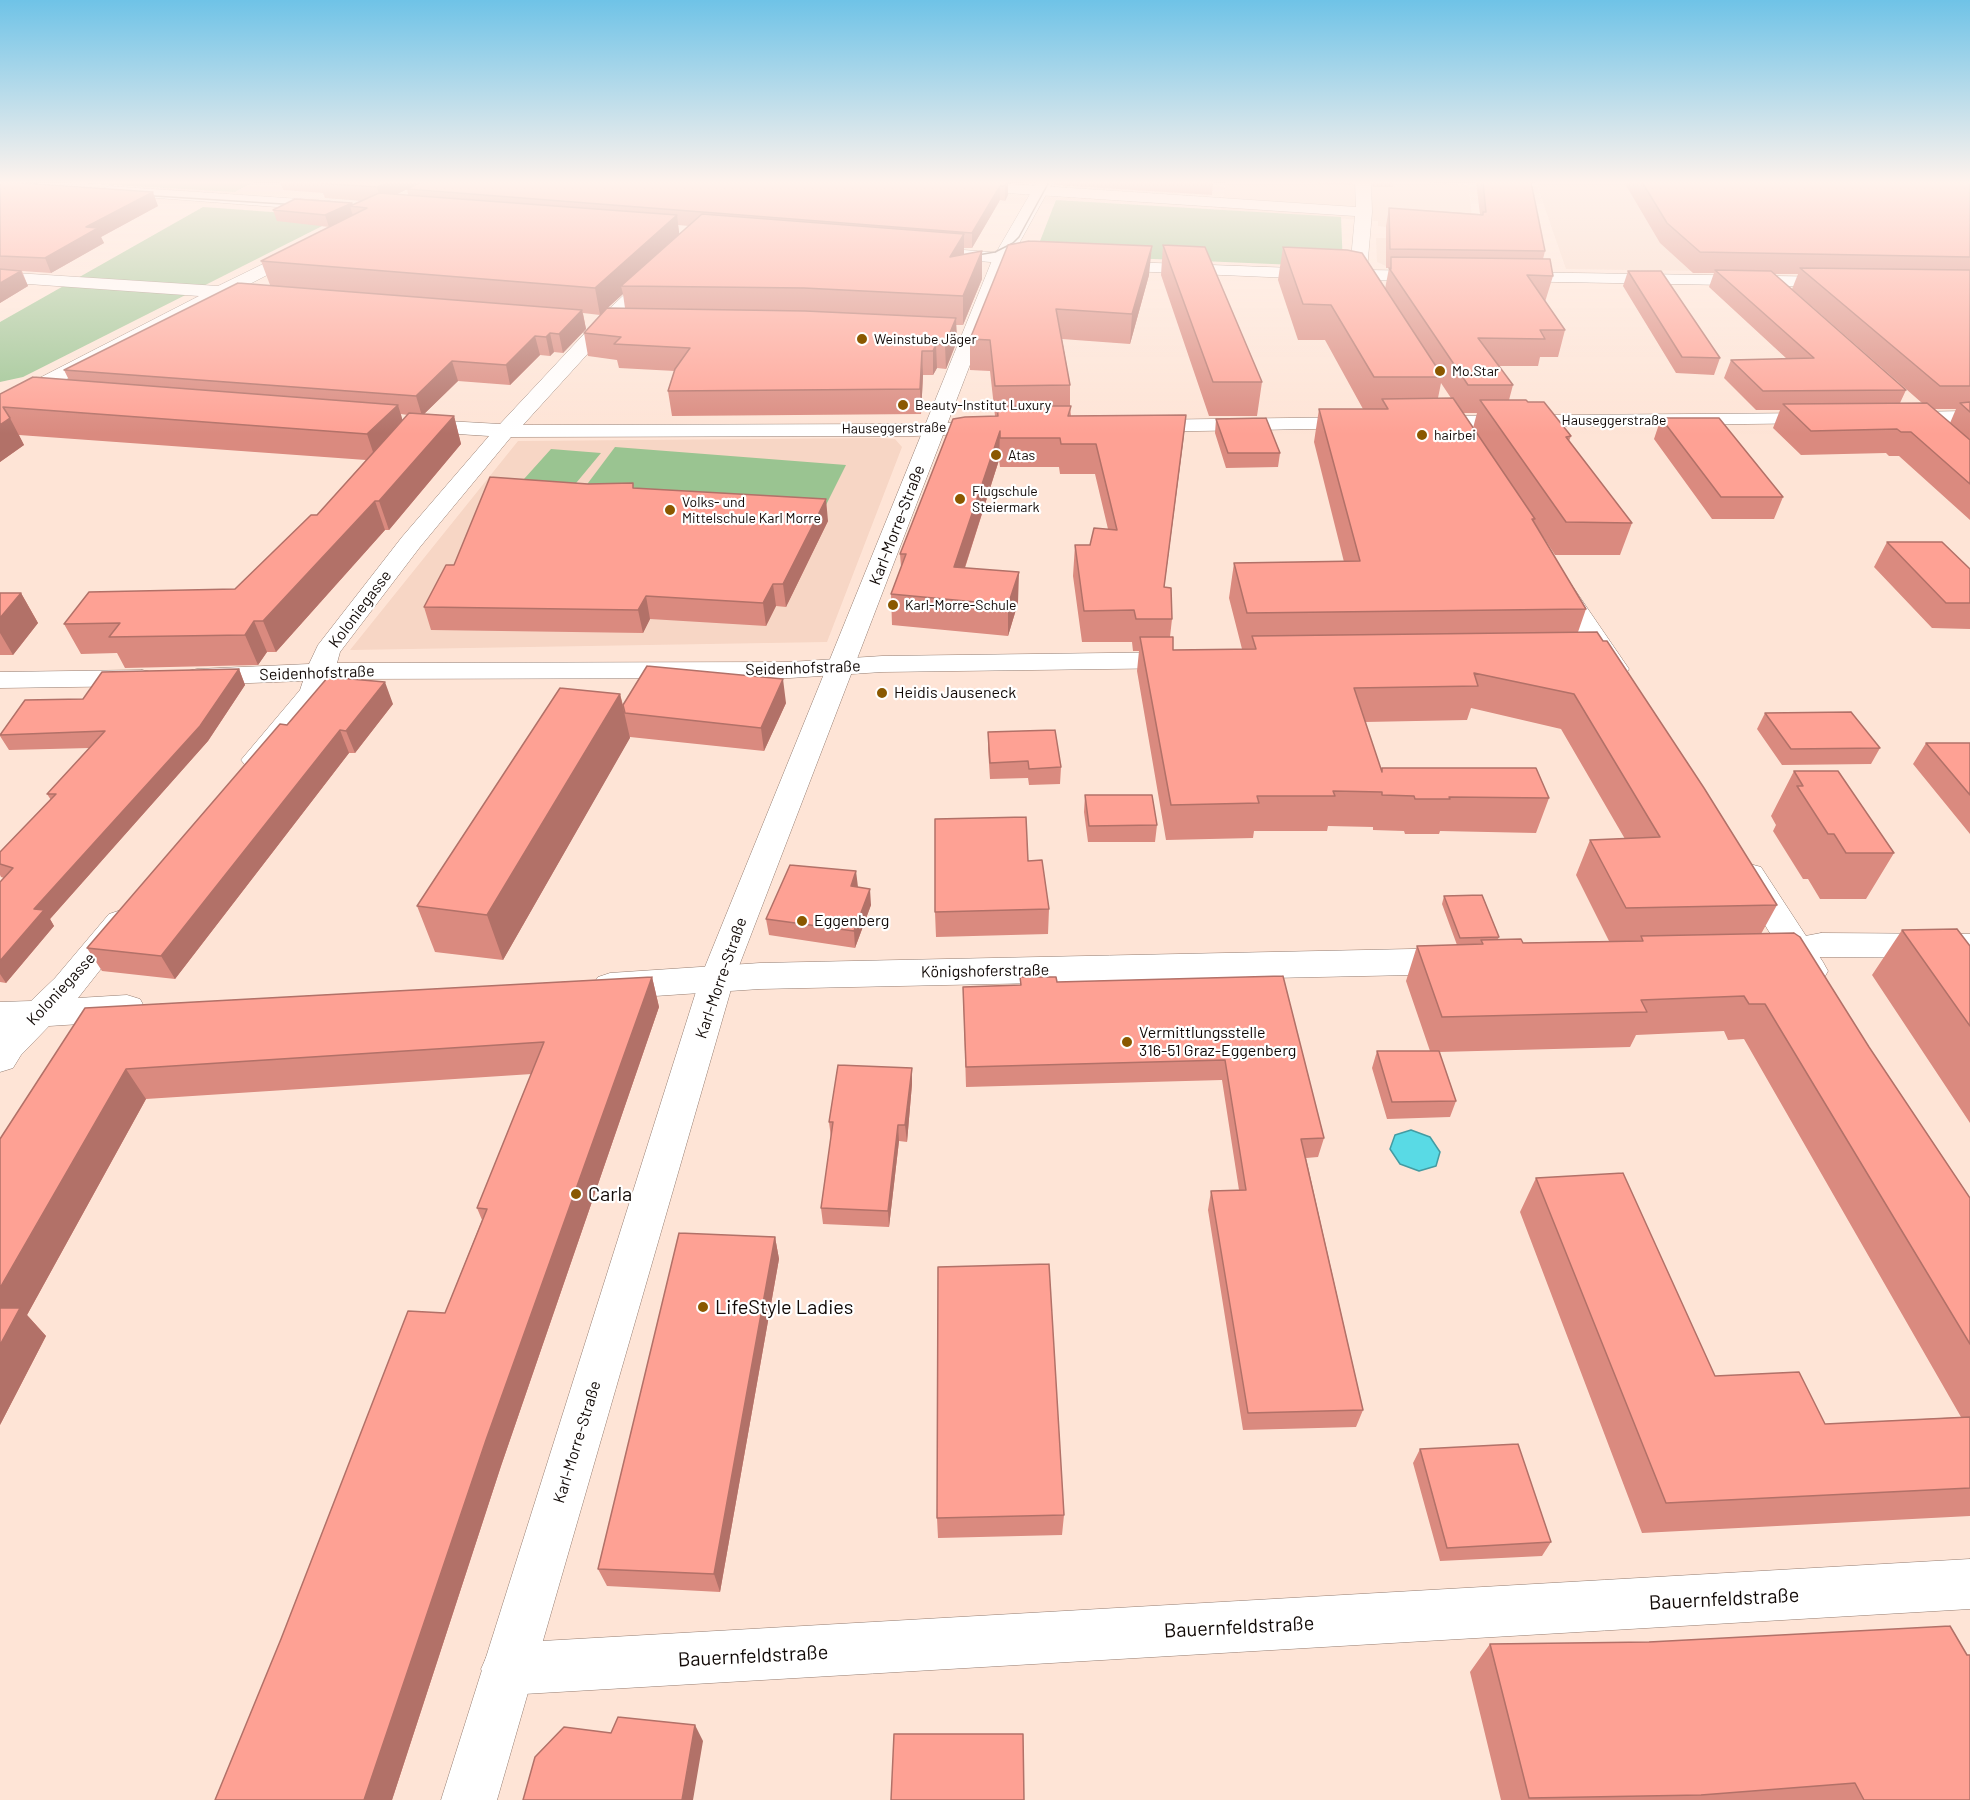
<!DOCTYPE html>
<meta charset="utf-8">
<style>
body{margin:0}
canvas{display:block;background:#fee4d6}
</style>
<canvas width="1970" height="1800"></canvas>
<script>
const c = document.querySelector('canvas').getContext('2d');
c.lineJoin = 'round';
function paint(path, color) {
  c.fillStyle = color;
  c.fill(path, 'evenodd');
}
function toPath(rows) {
  const path = new Path2D();
  for (const r of rows) {
    path.moveTo(r[0], r[1]);
    for (let i = 2; i < r.length; i += 2) path.lineTo(r[i], r[i + 1]);
  }
  return path;
}
function trace(path, color, width, dash) {
  c.strokeStyle = color;
  c.lineWidth = width;
  c.lineCap = dash ? 'butt' : 'round';
  c.setLineDash(dash || []);
  c.stroke(path);
}
function write(font, color, halo, rows, align = 'center') {
  c.font = font + ' Barlow,sans-serif';
  c.lineWidth = 4.5;
  c.setLineDash([]);
  c.textBaseline = 'middle';
  c.strokeStyle = halo;
  c.fillStyle = color;
  for (const [text, x, y, turn = 0] of rows) {
    c.save();
    c.translate(x, y);
    c.rotate((+turn || 0) * Math.PI / 180);
    c.textAlign = isNaN(turn) ? turn : align;
    if (halo) c.strokeText(text, 0, 0);
    c.fillText(text, 0, 0);
    c.restore();
  }
}
paint(toPath([
 [1225,182,1425,182,1469,185,1474,245,1388,267,1377,262,1376,238,1386,238,1386,227,1378,226,1378,221,1221,210],
 [1536,182,1695,182,1774,272,1566,269],
 [879,438,895,439,902,447,827,642,350,650,518,441]
]), '#f7d6c5');
paint(toPath([
 [60,182,254,182,235,192],
 [1056,200,1341,217,1343,267,1035,254],
 [203,207,340,217,23,377,0,382,0,322],
 [615,447,846,465,819,519,576,499],
 [551,449,601,453,567,494,515,489]
]), '#9ac491');
const water = toPath([
 [1411,1130,1430,1137,1440,1152,1436,1166,1419,1171,1400,1164,1390,1149,1395,1135,1411,1130]
]);
paint(water, '#59dae5');
trace(water, '#439ba2', 1.5);
const minor = toPath([
 [908,182,982,182,1356,207,1355,182,1371,182,1372,212,1367,270,1432,271,1438,272,1441,276,1438,280,1432,281,1338,280,1106,270,1100,269,1097,265,1100,261,1350,270,1355,216,916,187,908,182],
 [304,244,310,245,312,249,310,253,242,288,271,291,274,295,271,299,224,298,30,398,7,413,0,415,0,400,16,390,199,296,0,282,0,272,218,286,304,244],
 [658,268,664,269,667,273,664,277,612,327,523,425,914,424,996,421,1004,422,1007,427,1004,432,996,433,914,436,511,437,420,547,340,652,337,663,790,662,882,656,1183,652,1193,654,1197,660,1193,666,1183,668,882,672,790,678,331,679,323,698,266,766,256,769,246,766,241,760,246,754,300,690,303,681,197,685,187,683,183,677,187,671,197,669,309,664,318,645,402,537,489,436,411,431,403,430,400,425,403,420,411,419,500,424,598,319,652,269,658,268],
 [1507,272,1840,277,1846,278,1849,282,1846,286,1840,287,1501,281,1498,277,1501,273,1507,272],
 [1970,411,1970,423,1899,424,1892,422,1888,418,1892,414,1899,412,1970,411],
 [1820,413,1827,415,1831,419,1827,423,1425,428,1418,426,1414,422,1418,418,1425,416,1820,413],
 [1362,417,1370,418,1373,423,1370,428,1140,432,1132,431,1129,426,1132,421,1140,420,1362,417],
 [142,670,152,672,156,678,152,684,142,686,0,688,0,672,142,670],
 [121,910,133,914,138,922,78,998,127,995,140,999,145,1008,140,1017,127,1021,49,1026,21,1055,13,1068,0,1072,0,1002,31,1001,55,978,109,914,121,910],
 [1821,933,1970,934,1970,958,1821,957,1770,966,1758,963,1753,954,1758,945,1821,933],
 [1458,948,1470,952,1475,961,1470,970,1458,974,760,989,610,999,598,995,592,986,598,977,610,973,760,963,1458,948],
 [1970,1559,1970,1609,507,1695,489,1687,481,1669,489,1651,507,1643,1970,1559]
]);
const tertiary = toPath([
 [109,186,330,201,338,206,330,211,104,194,101,191,104,188,109,186],
 [938,248,1002,253,1008,254,1011,258,1008,262,1002,263,932,257,929,253,932,249,938,248],
 [1557,574,1566,577,1629,669,1625,675,1615,677,1605,675,1601,669,1544,582,1548,577,1557,574],
 [1750,864,1761,867,1823,962,1828,971,1823,980,1811,984,1799,980,1734,875,1739,867,1750,864]
]);
const secondary = toPath([
 [1037,182,1053,182,1011,258,734,979,497,1800,441,1800,700,979,993,258,1037,182]
]);
trace(minor, '#957d71', 1);
trace(tertiary, '#957d71', 1);
trace(secondary, '#957d71', 1);
paint(minor, '#fff');
paint(tertiary, '#fff');
paint(secondary, '#fff');
trace(toPath([
 [138,195,299,205],
 [966,257,995,252,1013,243,1019,237,1049,182]
]), '#8a7970', 1.5);
paint(toPath([
 [0,182,158,206,101,237,104,243,51,273,22,271,28,286,0,303],
 [280,182,1008,182,1008,195,1005,201,1000,200,972,248,964,248,964,255,982,279,963,325,956,325,957,341,946,369,937,368,933,375,923,375,921,414,672,416,668,391,675,371,619,368,617,360,588,356,584,333,600,315,583,313,586,329,563,353,554,352,550,356,540,355,510,385,458,381,424,414,454,416,461,444,389,530,385,530,276,652,267,652,258,665,125,668,117,653,81,654,64,624,235,589,317,515,366,460,19,435,24,445,0,462,0,394,69,380,64,370,270,285,261,261,329,227,277,221,273,210,352,203,353,205,362,201,325,198,323,193,283,190],
 [407,189,408,195,397,194],
 [678,225,689,226,679,234],
 [623,294,625,308,607,308],
 [401,414,408,415,402,420],
 [1013,182,1035,182,1034,183],
 [1053,182,1213,182,1212,195,1054,185],
 [1279,182,1354,182,1353,185],
 [1372,182,1394,182,1393,187,1373,187],
 [1476,182,1531,182,1545,251,1543,259,1553,276,1545,302,1565,330,1558,357,1540,357,1538,366,1499,366,1513,385,1509,400,1528,402,1571,436,1569,441,1632,523,1620,555,1555,555,1536,526,1586,609,1578,632,1777,905,1761,934,1869,1047,1970,1198,1970,1516,1642,1533,1520,1212,1536,1178,1715,1376,1825,1424,1961,1417,1744,1039,1728,1040,1724,1031,1636,1035,1630,1047,1439,1052,1456,1101,1450,1117,1387,1119,1372,1068,1377,1051,1430,1051,1406,981,1417,946,1457,945,1442,904,1444,896,1499,937,1498,939,1523,943,1609,941,1576,875,1590,840,1625,839,1561,729,1471,708,1467,720,1365,722,1381,770,1549,798,1536,833,1440,831,1439,834,1405,834,1404,831,1373,830,1373,827,1328,826,1327,831,1254,831,1253,838,1166,840,1137,671,1139,651,1133,651,1132,642,1082,642,1073,576,1075,545,1090,545,1108,529,1095,474,1060,474,1059,467,1000,467,999,460,965,568,1018,603,1008,636,892,625,891,594,901,567,900,554,995,416,990,371,970,370,970,339,1149,275,1130,344,1062,339,1070,385,1070,406,1071,416,1186,415,1164,588,1172,619,1170,637,1173,650,1242,649,1229,598,1234,563,1344,562,1314,442,1319,409,1363,409,1325,340,1298,340,1278,280,1283,247,1385,289,1389,268,1386,268,1386,226,1389,208,1480,214],
 [1441,383,1451,398,1438,398],
 [1463,413,1477,413,1473,428],
 [1624,182,1970,182,1970,520,1899,456,1889,456,1886,453,1801,455,1773,428,1780,410,1756,410,1724,378,1731,360,1787,359,1709,287,1714,273,1693,273,1660,243],
 [1774,274,1798,274,1792,289,1922,403,1900,403,1906,390],
 [1934,409,1956,409,1950,423],
 [1163,245,1262,382,1257,416,1209,416,1161,275],
 [1628,271,1720,358,1714,375,1676,373,1623,286],
 [1661,418,1783,497,1774,519,1712,519,1654,439],
 [1216,419,1280,453,1278,467,1226,468,1215,433],
 [634,488,828,521,786,607,776,606,766,626,650,619,643,633,431,630,424,607,454,565],
 [1887,542,1970,569,1970,629,1932,628,1874,567],
 [0,593,21,593,38,623,13,655,0,655],
 [239,669,245,685,208,741,50,919,54,926,6,983,0,982,0,882,4,878,1,877,0,875,0,852,51,800,47,794,90,748,9,750,0,736,0,734,83,699],
 [620,694,623,705,786,703,764,751,630,737,503,960,435,952,417,906],
 [393,704,355,753,349,753,175,979,102,971,87,948,287,725],
 [1765,713,1880,748,1871,764,1782,765,1757,729],
 [988,732,1061,767,1060,784,1029,785,1028,778,990,779,988,748],
 [1926,743,1970,743,1970,834,1913,764],
 [1794,771,1894,853,1866,899,1820,899,1808,879,1803,879,1773,831,1776,825,1771,816],
 [1085,795,1157,825,1155,842,1088,842,1084,812],
 [1028,861,1049,909,1048,934,936,937,935,912],
 [858,887,871,905,855,948,769,935,766,919],
 [1902,930,1970,946,1970,1123,1872,975],
 [1283,976,1324,1138,1318,1157,1306,1158,1363,1410,1356,1427,1243,1430,1208,1210,1211,1191,1239,1190,1222,1080,966,1087,963,987,1020,985,1020,977,1057,982],
 [652,977,659,1007,501,1466,392,1800,215,1800,445,1313,482,1220,477,1208,532,1074,146,1099,27,1315,46,1336,0,1425,85,1008],
 [912,1084,907,1142,899,1141,889,1227,823,1224,821,1208,831,1138,829,1122],
 [775,1237,779,1259,720,1592,607,1586,598,1569],
 [1420,1449,1551,1542,1542,1556,1440,1561,1413,1463],
 [1064,1515,1062,1535,938,1538,937,1518],
 [1490,1644,1967,1655,1970,1800,1501,1800,1470,1672]
]), '#da8a7f');
paint(toPath([
 [388,182,422,182,381,202,377,187],
 [1008,182,1008,195,1005,201,1005,186],
 [1000,186,1000,200,972,248,972,233],
 [153,192,158,206,101,237,104,243,51,273,45,258,86,227],
 [352,203,353,207,350,206,353,216,329,227,325,215],
 [677,215,680,240,621,286,623,294,600,315,595,288],
 [964,234,964,262,950,257],
 [1152,246,1149,275,1130,344,1132,314],
 [982,251,982,279,963,325,963,296],
 [21,271,28,286,0,303,0,283],
 [582,310,586,329,563,353,559,334],
 [956,318,957,341,946,369,945,345],
 [550,333,554,352,550,356,546,337],
 [535,336,540,355,510,385,506,365],
 [936,344,937,368,933,375,933,351],
 [922,351,923,375,921,414,920,389],
 [452,361,458,381,422,416,416,396],
 [398,405,406,432,376,461,367,434],
 [1186,415,1183,443,1160,619,1164,587],
 [454,416,461,444,389,530,379,501],
 [10,418,24,445,0,462,0,425],
 [1000,431,999,460,955,598,954,567],
 [826,499,828,521,786,607,783,584],
 [375,501,385,530,276,652,263,621],
 [1019,572,1018,603,1008,636,1008,605],
 [773,584,776,606,766,626,763,603],
 [21,593,38,623,13,655,0,633,0,618],
 [646,596,650,619,643,633,638,610],
 [254,621,267,652,258,665,245,635],
 [239,669,245,685,208,741,50,919,54,926,6,983,0,974,0,961,34,909],
 [783,679,786,703,764,751,761,728],
 [385,682,393,704,355,753,346,731],
 [620,694,630,738,503,960,487,915],
 [340,730,349,753,175,979,161,956],
 [856,871,858,887,851,886],
 [870,889,871,905,855,948,854,931],
 [652,977,659,1007,501,1466,392,1800,364,1800,486,1440],
 [912,1068,912,1084,907,1142,905,1125],
 [126,1069,146,1099,27,1315,46,1336,0,1425,0,1288],
 [898,1125,899,1141,889,1227,888,1211],
 [775,1237,779,1259,720,1592,714,1574],
 [695,1725,703,1741,693,1800,682,1800]
]), '#b27168');
const building = toPath([
 [0,182,6,182,153,192,86,227,98,228,45,258,0,256,0,182],
 [324,182,388,182,377,187,320,183,324,182],
 [422,182,1007,182,1005,186,1000,186,972,233,407,189,422,182],
 [1483,182,1531,182,1545,251,1390,249,1389,208,1483,215,1483,212,1486,212,1483,182],
 [1642,182,1970,182,1970,257,1700,252,1667,223,1642,182],
 [379,193,677,215,595,288,261,261,367,208,350,206,379,193],
 [295,199,352,203,325,215,273,210,295,199],
 [702,214,964,234,950,257,982,251,963,296,804,288,621,286,702,214],
 [1029,241,1152,246,1132,314,1056,309,1070,385,995,386,990,340,970,339,1008,245,1029,241],
 [1163,245,1205,247,1262,382,1213,382,1163,245],
 [1283,247,1347,250,1362,253,1443,377,1374,377,1331,305,1303,304,1283,247],
 [1391,257,1550,259,1553,276,1527,275,1565,330,1540,330,1545,339,1478,338,1513,385,1468,385,1389,268,1391,269,1391,257],
 [1800,268,1970,270,1970,386,1940,386,1800,268],
 [0,269,21,271,0,283,0,269],
 [1715,270,1771,271,1906,390,1763,391,1731,360,1814,358,1715,270],
 [1628,271,1661,271,1720,358,1682,357,1628,271],
 [238,283,582,310,559,334,550,333,546,337,535,336,506,365,452,361,416,396,64,370,238,283],
 [607,308,805,311,956,318,945,345,936,344,933,351,922,351,920,389,668,391,675,369,690,348,614,344,621,337,584,333,607,308],
 [33,377,398,405,367,434,3,407,10,418,0,425,0,394,33,377],
 [1453,398,1535,519,1532,519,1586,609,1247,613,1234,563,1360,561,1319,409,1388,409,1382,399,1453,398],
 [1480,400,1526,400,1528,402,1544,402,1571,436,1566,437,1632,523,1566,522,1480,400],
 [1970,402,1970,412,1960,403,1970,402],
 [1927,403,1970,440,1970,484,1911,432,1901,432,1897,429,1811,431,1783,404,1927,403],
 [997,406,1071,406,1068,416,1186,415,1164,587,1171,588,1172,619,1136,619,1134,610,1084,611,1075,545,1090,545,1094,528,1117,530,1096,444,1061,444,1060,438,1000,438,1000,431,954,567,1019,572,1008,605,891,594,906,554,900,554,953,419,965,417,998,416,997,406],
 [409,413,454,416,379,501,375,501,263,621,254,621,245,635,109,637,120,623,64,624,89,592,235,589,311,515,317,515,409,413],
 [1266,418,1280,453,1228,453,1216,419,1266,418],
 [1661,418,1719,418,1783,497,1721,497,1661,418],
 [490,477,588,484,633,483,633,488,826,499,783,584,773,584,763,603,646,596,638,610,424,607,446,565,454,565,490,477],
 [1887,542,1942,542,1970,569,1970,603,1946,603,1887,542],
 [0,593,21,593,0,618,0,593],
 [1597,632,1603,641,1607,641,1704,788,1777,905,1626,908,1590,840,1660,837,1574,694,1474,673,1478,686,1354,688,1382,772,1382,768,1536,768,1549,798,1449,797,1450,799,1415,799,1414,796,1382,795,1382,792,1333,791,1335,796,1257,796,1259,803,1171,805,1140,637,1173,637,1173,650,1256,649,1252,636,1597,632],
 [647,666,783,679,761,728,625,713,623,705,647,666],
 [239,669,200,726,34,909,44,910,0,961,0,882,13,868,0,864,0,852,56,794,47,794,105,731,0,735,25,700,83,699,102,672,239,669],
 [328,677,385,682,346,731,340,730,161,956,87,948,280,724,287,725,328,677],
 [560,688,620,694,487,915,417,906,560,688],
 [1851,712,1880,748,1791,749,1765,713,1851,712],
 [1055,730,1061,767,1029,769,1028,761,990,763,988,732,1055,730],
 [1926,743,1970,743,1970,795,1926,743],
 [1794,771,1838,771,1894,853,1846,853,1834,834,1828,834,1797,786,1803,786,1794,771],
 [1085,795,1152,795,1157,825,1089,826,1085,795],
 [1026,817,1028,861,1042,860,1049,909,935,912,935,819,1026,817],
 [790,865,856,871,851,886,870,889,854,931,766,919,790,865],
 [1482,895,1499,937,1460,938,1444,896,1482,895],
 [1957,929,1970,946,1970,1026,1902,930,1957,929],
 [1794,933,1800,937,1869,1047,1970,1198,1970,1344,1765,1004,1749,1004,1744,996,1641,1000,1647,1012,1442,1017,1417,946,1483,944,1481,940,1521,939,1523,943,1643,941,1641,936,1794,933],
 [1283,976,1324,1138,1301,1139,1363,1410,1248,1413,1211,1191,1246,1190,1225,1060,966,1067,963,987,1021,985,1020,977,1056,977,1057,982,1283,976],
 [652,977,486,1440,364,1800,215,1800,281,1639,408,1311,445,1313,487,1209,477,1208,544,1042,126,1069,0,1288,0,1139,85,1008,652,977],
 [1377,1051,1439,1051,1456,1101,1392,1102,1377,1051],
 [838,1065,912,1068,905,1125,898,1125,888,1211,821,1208,833,1122,829,1122,838,1065],
 [1623,1173,1715,1376,1799,1372,1825,1424,1970,1417,1970,1488,1666,1503,1536,1178,1623,1173],
 [679,1233,775,1237,714,1574,598,1569,679,1233],
 [1049,1264,1064,1515,937,1518,938,1267,1049,1264],
 [0,1308,20,1308,0,1345,0,1308],
 [1518,1444,1551,1542,1447,1548,1420,1449,1518,1444],
 [1950,1626,1967,1655,1970,1655,1970,1800,1864,1800,1855,1783,1701,1795,1529,1798,1490,1644,1649,1642,1950,1626],
 [618,1717,695,1725,682,1800,523,1800,535,1757,564,1727,611,1733,618,1717],
 [894,1734,1023,1734,1024,1800,891,1800,894,1734]
]);
paint(building, '#fea194');
trace(building, '#b27168', 1.5);
const sky = c.createLinearGradient(0, 0, 0, 434);
sky.addColorStop(0, '#6fc3e7');
sky.addColorStop(0.42, '#fff3ed');
sky.addColorStop(1, '#fff3ed00');
c.fillStyle = sky;
c.fillRect(0, 0, 1970, 434);
for (const [x, y, r, color] of [
 [862,339,6,"#8a5800"],
 [1440,371,6,"#8a5800"],
 [903,405,6,"#8a5800"],
 [1422,435,6,"#8a5800"],
 [996,455,6,"#8a5800"],
 [960,499,6,"#8a5800"],
 [670,510,6,"#8a5800"],
 [893,605,6,"#8a5800"],
 [882,693,6,"#8a5800"],
 [802,921,6,"#8a5800"],
 [1127,1042,6,"#8a5800"],
 [576,1194,6,"#8a5800"],
 [703,1307,6,"#8a5800"]
]) {
  const dot = new Path2D();
  dot.arc(x, y, r, 0, 2 * Math.PI);
  c.fillStyle = color;
  c.fill(dot);
  trace(dot, '#fff', 2);
}
write('14px', '#110906', '#fff', [
 ["Weinstube Jäger",874,339],
 ["Mo.Star",1452,371],
 ["Beauty-Institut Luxury",915,405],
 ["hairbei",1434,435],
 ["Atas",1008,455],
 ["Flugschule",972,491],
 ["Steiermark",972,507],
 ["Volks- und",682,502],
 ["Mittelschule Karl Morre",682,518],
 ["Karl-Morre-Schule",905,605]
], 'left');
write('14px', '#110906', '#fff', [
 ["Hauseggerstraße",1614,420],
 ["Hauseggerstraße",894,428,-1]
]);
write('16px', '#110906', '#fff', [
 ["Karl-Morre-Straße",897,525,-69],
 ["Koloniegasse",360,609,-53],
 ["Seidenhofstraße",803,668,-2],
 ["Seidenhofstraße",317,673,-2],
 ["Königshoferstraße",985,971,-1],
 ["Karl-Morre-Straße",721,978,-71],
 ["Koloniegasse",61,989,-47],
 ["Karl-Morre-Straße",577,1442,-73]
]);
write('16px', '#110906', '#fff', [
 ["Heidis Jauseneck",894,693],
 ["Eggenberg",814,921],
 ["Vermittlungsstelle",1139,1033],
 ["316-51 Graz-Eggenberg",1139,1051]
], 'left');
write('20px', '#110906', '#fff', [
 ["Carla",588,1194],
 ["LifeStyle Ladies",715,1307]
], 'left');
write('20px', '#110906', '#fff', [
 ["Bauernfeldstraße",1724,1599,-3],
 ["Bauernfeldstraße",1239,1627,-3],
 ["Bauernfeldstraße",753,1656,-3]
]);
</script>
